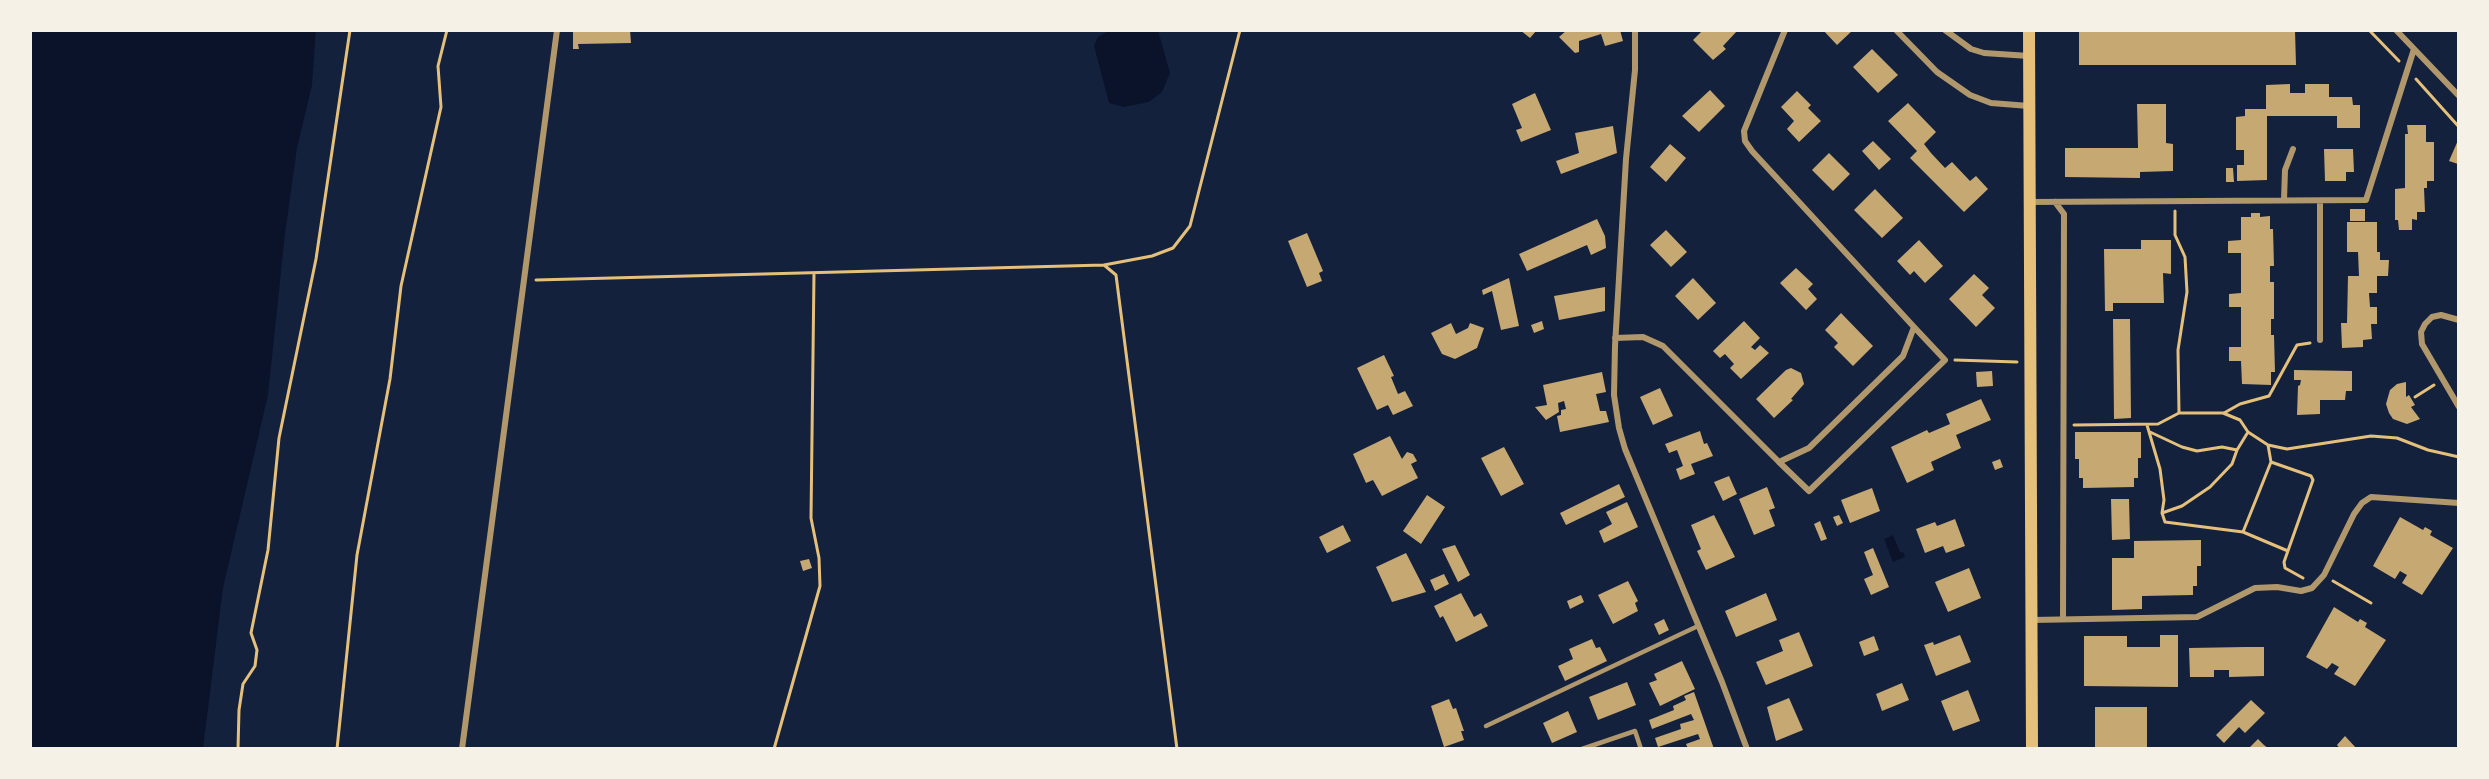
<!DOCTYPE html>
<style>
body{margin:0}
#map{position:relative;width:2489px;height:779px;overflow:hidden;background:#14213d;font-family:"Nunito Sans",sans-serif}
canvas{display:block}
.frame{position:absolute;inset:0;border:32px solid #f6f1e7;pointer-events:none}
</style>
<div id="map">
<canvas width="2489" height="779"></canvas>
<div class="frame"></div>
</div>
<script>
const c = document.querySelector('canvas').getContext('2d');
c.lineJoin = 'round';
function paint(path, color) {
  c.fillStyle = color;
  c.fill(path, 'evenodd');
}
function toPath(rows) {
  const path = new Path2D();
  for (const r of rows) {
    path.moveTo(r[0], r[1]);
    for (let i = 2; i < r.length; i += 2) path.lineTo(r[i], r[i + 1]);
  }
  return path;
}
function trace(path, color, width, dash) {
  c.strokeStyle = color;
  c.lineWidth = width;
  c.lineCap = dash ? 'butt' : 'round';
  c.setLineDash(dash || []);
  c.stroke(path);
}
paint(toPath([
 [30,30,316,30,312,85,297,148,285,234,268,395,223,588,203,749,30,749],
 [1110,30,1158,30,1170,73,1162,92,1149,102,1124,107,1109,103,1094,46,1098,37],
 [1893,535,1900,552,1903,552,1905,557,1893,562,1884,539]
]), '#0b132b');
paint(toPath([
 [573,30,630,30,631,43,578,44,579,49,573,49],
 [1520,30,1537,30,1530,38],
 [1567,30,1620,30,1623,41,1605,46,1601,34,1579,41,1579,52,1575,53,1559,37],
 [1703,30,1738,30,1723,46,1726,49,1713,60,1693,40],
 [1823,30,1853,30,1837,45],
 [2079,30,2295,30,2296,65,2079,65],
 [1872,49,1898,75,1878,93,1853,67],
 [2290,84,2290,93,2305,93,2305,84,2329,84,2329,97,2352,97,2353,105,2360,105,2360,128,2337,128,2337,116,2267,116,2267,180,2237,181,2237,165,2244,165,2244,150,2236,150,2236,117,2245,116,2245,109,2266,109,2266,85],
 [1710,90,1725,106,1699,132,1682,116],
 [1797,91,1811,105,1808,108,1821,121,1799,142,1787,129,1794,121,1781,107],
 [1535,93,1551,130,1521,142,1516,130,1522,128,1512,104],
 [1908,103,1936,132,1924,144,1931,153,1945,168,1952,162,1970,181,1976,176,1988,189,1964,212,1910,158,1917,151,1888,121],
 [2137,104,2166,104,2166,143,2173,144,2173,171,2140,172,2140,178,2065,177,2065,148,2138,148],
 [2407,125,2426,125,2426,142,2434,142,2434,181,2427,181,2427,188,2424,188,2425,212,2417,212,2417,220,2412,219,2412,230,2399,230,2398,220,2395,220,2395,189,2405,188,2405,134,2408,134],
 [1613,126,1617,153,1561,174,1556,161,1579,153,1575,133],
 [2459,138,2459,161,2458,164,2449,161],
 [1873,141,1891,159,1879,170,1862,151],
 [1670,144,1686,158,1666,182,1650,167],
 [2324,149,2353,149,2354,172,2346,172,2346,181,2325,181],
 [1829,153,1850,174,1833,191,1812,170],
 [2226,168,2233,168,2234,182,2226,182],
 [1875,189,1903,218,1882,238,1854,210],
 [2350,209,2365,209,2365,221,2350,221],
 [2251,213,2260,213,2260,217,2270,216,2270,229,2273,229,2274,266,2270,266,2270,282,2274,282,2274,319,2271,319,2271,335,2274,335,2275,372,2271,372,2271,385,2242,384,2241,361,2229,361,2229,347,2241,347,2241,307,2229,307,2229,294,2241,293,2241,253,2228,253,2228,241,2241,240,2241,217,2251,217],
 [1597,219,1605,236,1606,248,1591,255,1587,245,1527,271,1519,254],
 [2347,222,2377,222,2377,252,2380,252,2380,260,2389,260,2388,276,2377,276,2377,293,2369,293,2370,307,2377,307,2377,324,2371,324,2372,339,2363,340,2363,347,2342,348,2341,323,2347,323,2348,276,2359,276,2358,252,2347,252],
 [1666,230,1687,252,1671,267,1650,245],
 [1307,233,1323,271,1319,273,1322,281,1307,287,1288,241],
 [1919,240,1943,266,1925,283,1914,271,1910,275,1897,261],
 [2141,240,2171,240,2171,274,2163,273,2164,303,2113,303,2113,311,2105,311,2104,249,2141,249],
 [1796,268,1813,284,1808,289,1817,299,1806,310,1780,283],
 [1974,274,1989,288,1982,295,1995,308,1976,327,1949,299],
 [1509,278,1519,326,1501,330,1492,291,1483,295,1482,290],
 [1693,278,1716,303,1698,320,1675,296],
 [1605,287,1605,311,1559,320,1554,296],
 [1841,313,1873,346,1853,366,1834,347,1838,343,1825,330],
 [2113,319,2130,319,2131,418,2114,419],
 [1542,321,1544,329,1534,333,1531,325],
 [1744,321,1760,338,1751,347,1755,350,1760,345,1769,353,1741,379,1730,368,1734,364,1725,354,1720,358,1713,351],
 [1451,323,1456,334,1468,328,1470,323,1484,328,1477,348,1455,359,1442,354,1431,333],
 [1384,355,1394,376,1391,377,1398,394,1405,391,1413,406,1393,415,1388,405,1377,410,1357,368],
 [1791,368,1801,373,1804,384,1791,399,1793,400,1774,418,1756,399,1786,370],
 [2294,370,2352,371,2352,391,2346,391,2345,400,2320,400,2320,414,2297,415,2298,386,2300,385,2301,380,2294,380],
 [1992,371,1993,386,1977,387,1976,372],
 [1602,372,1606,392,1596,394,1600,411,1606,411,1609,422,1560,432,1557,416,1561,415,1561,410,1566,409,1564,401,1558,403,1559,412,1546,420,1535,407,1547,405,1543,385],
 [2406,382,2406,397,2409,395,2415,405,2411,407,2420,419,2407,424,2393,419,2389,413,2386,404,2390,390,2397,384],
 [1660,388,1673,416,1653,425,1640,397],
 [1981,399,1991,420,1956,435,1961,448,1931,462,1934,470,1907,483,1891,447,1927,430,1929,433,1950,424,1946,414],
 [1700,431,1704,444,1707,443,1713,456,1691,464,1695,474,1680,480,1676,469,1683,466,1677,450,1669,453,1665,444],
 [2075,432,2141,432,2141,458,2138,458,2138,478,2134,478,2134,487,2083,488,2083,478,2079,478,2079,459,2075,459],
 [1390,436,1402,459,1407,452,1413,454,1417,461,1411,464,1418,478,1382,496,1373,480,1366,483,1353,454],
 [1504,447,1524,484,1501,496,1481,458],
 [2000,459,2003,467,1995,470,1992,462],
 [1729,476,1737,494,1723,501,1714,482],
 [1619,484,1625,497,1566,525,1560,513],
 [1767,487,1775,508,1769,510,1775,526,1754,535,1739,499],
 [1872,488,1880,511,1850,523,1841,500],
 [1427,495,1445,507,1421,544,1403,531],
 [2111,499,2129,499,2130,539,2112,540],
 [1627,502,1638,527,1604,543,1599,531,1612,524,1606,512],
 [1714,515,1735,557,1706,570,1697,551,1701,549,1691,525],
 [1839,515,1843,523,1837,526,1833,517],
 [2400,517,2423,530,2425,527,2432,531,2430,535,2453,548,2422,595,2402,583,2407,575,2400,571,2395,579,2373,566],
 [1955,519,1965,546,1946,553,1943,546,1925,553,1916,529,1935,522,1937,526],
 [1820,521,1827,539,1821,541,1814,524],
 [1343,525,1351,541,1327,553,1319,537],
 [2201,540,2201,566,2197,566,2197,586,2193,586,2193,595,2142,596,2142,609,2112,610,2112,558,2134,558,2134,541],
 [1455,545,1470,575,1458,582,1442,549],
 [1873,548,1889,587,1871,595,1864,579,1873,575,1864,552],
 [1406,553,1426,592,1392,602,1376,567],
 [809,559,812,568,803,571,800,561],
 [1969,568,1981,598,1948,612,1935,582],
 [1444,574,1449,584,1435,591,1430,580],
 [1628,581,1638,601,1635,603,1638,611,1613,624,1598,595],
 [1461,593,1474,617,1481,613,1488,626,1456,642,1443,616,1440,618,1434,606],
 [1766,593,1777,620,1736,637,1725,611],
 [1581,595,1584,602,1570,609,1567,601],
 [2334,607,2358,622,2360,619,2367,623,2365,627,2386,640,2355,686,2334,674,2339,667,2332,663,2327,669,2306,657],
 [1664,619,1669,630,1659,635,1654,624],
 [1799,632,1813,666,1766,685,1756,662,1783,651,1779,640],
 [1960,635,1971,662,1936,676,1924,645,1933,642,1934,645],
 [2160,635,2178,635,2178,687,2084,686,2084,636,2127,636,2127,647,2160,647],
 [1874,636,1879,650,1864,656,1859,642],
 [1592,639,1596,648,1600,647,1607,661,1565,681,1558,666,1573,659,1569,649],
 [2245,647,2264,647,2264,676,2229,677,2229,670,2214,670,2214,677,2190,677,2189,648],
 [1682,661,1695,689,1660,706,1649,683,1657,680,1654,674],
 [1627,682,1636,705,1598,720,1589,697],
 [1902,683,1909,700,1882,711,1876,694],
 [1968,690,1980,721,1953,731,1941,701],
 [1694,692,1714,749,1688,749,1686,744,1700,739,1698,734,1658,747,1655,738,1681,729,1680,724,1694,720,1691,714,1652,729,1649,720,1674,710,1673,706,1686,700,1684,696],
 [1789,698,1803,730,1776,741,1767,707],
 [1449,699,1453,709,1456,708,1464,731,1461,731,1464,740,1444,747,1431,706],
 [2251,700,2265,713,2245,733,2239,727,2224,743,2216,735],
 [2095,707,2147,707,2147,749,2095,749],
 [1568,711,1577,732,1552,743,1543,723],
 [2345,736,2357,749,2340,749,2337,745],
 [2258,739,2264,745,2269,749,2248,749]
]), '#c6a872');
trace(toPath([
 [2369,30,2399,61],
 [2416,79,2459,127],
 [2175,211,2175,235,2185,257,2187,292,2178,350,2179,413],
 [1104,265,1152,256,1173,248,1190,226,1240,30],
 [536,280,1104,265,1116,275,1177,749],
 [1955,360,2017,362],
 [2415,397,2434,385],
 [2224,413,2240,404,2269,396,2297,345,2310,343],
 [2074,425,2158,424,2179,413,2223,413,2240,420,2248,432,2268,445,2287,449,2371,436,2397,438,2428,450,2459,457],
 [2147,425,2160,469,2164,500,2162,513,2165,522,2243,532,2288,551],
 [2150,432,2182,447,2197,451,2222,447,2237,450],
 [2268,445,2271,462,2311,476,2313,480,2284,562,2285,568,2303,578],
 [2162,513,2182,506,2210,487,2232,464,2237,450,2248,432],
 [2243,532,2271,462],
 [2333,581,2371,603],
 [238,749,239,710,243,684,255,666,257,650,251,633,268,550,279,438,316,259,350,30],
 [337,749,357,555,390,379,401,286,441,107,438,66,447,30],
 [774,749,820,586,819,558,811,518,814,273]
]), '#e5c07b', 3);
trace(toPath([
 [1486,726,1698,626],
 [1582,749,1635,731,1641,749]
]), '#b1986c', 4.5);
trace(toPath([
 [1635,30,1635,70,1626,159,1615,346,1614,395,1619,428,1625,449,1722,682,1747,749],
 [1896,30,1937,72,1970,95,1991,103,2029,106],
 [1945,30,1971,49,1984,53,2029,56],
 [2396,30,2459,96],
 [2284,200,2285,170,2293,149],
 [2320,201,2320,340],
 [2030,202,2366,200,2414,49],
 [2055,202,2064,214,2063,619],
 [2459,320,2441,315,2432,317,2425,324,2421,332,2422,344,2459,407],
 [1615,338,1643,337,1663,346,1779,462,1809,448,1903,356,1914,327,1752,151,1745,141,1744,131,1785,30],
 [1779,462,1809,491,1945,360,1914,327],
 [2032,620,2197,617,2255,588,2277,587,2301,591,2312,588,2324,575,2354,514,2362,503,2371,497,2459,503],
 [462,749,557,30]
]), '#b1986c', 6);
trace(toPath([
 [2029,30,2032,749]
]), '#e5c07b', 12);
</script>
